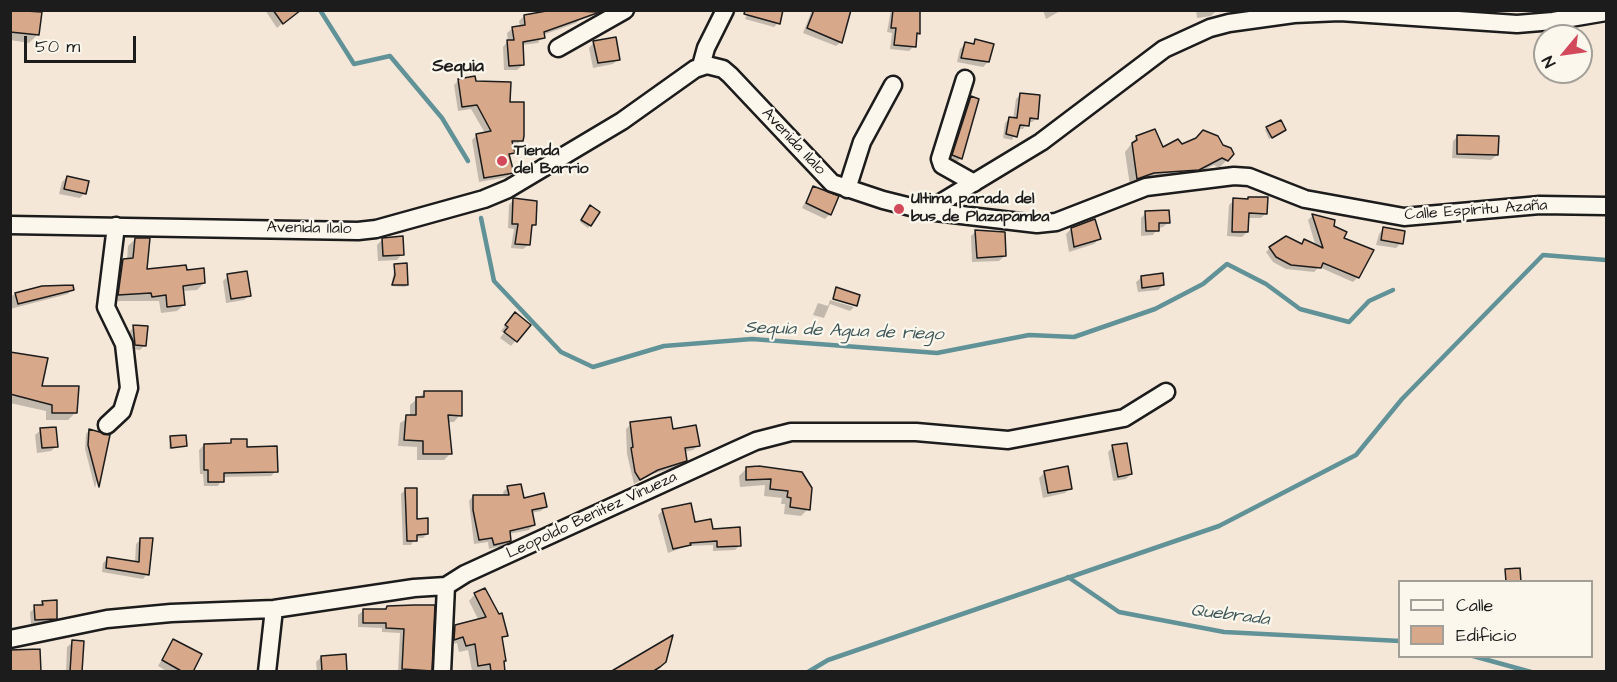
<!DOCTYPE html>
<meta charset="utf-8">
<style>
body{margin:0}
#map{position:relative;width:1617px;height:682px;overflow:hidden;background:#f4e7d8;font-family:"Architects Daughter",sans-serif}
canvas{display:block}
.frame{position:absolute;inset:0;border:12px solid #1c1c1c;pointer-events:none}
.legend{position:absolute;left:1398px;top:580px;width:195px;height:78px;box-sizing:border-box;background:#fbf7ec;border:2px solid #a29f99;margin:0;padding:8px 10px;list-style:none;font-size:18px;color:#1c1c1c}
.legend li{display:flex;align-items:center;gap:12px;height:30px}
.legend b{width:30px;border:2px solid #a29f99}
.north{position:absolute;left:1533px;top:24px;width:60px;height:60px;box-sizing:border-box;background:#fbf7ec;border:2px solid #a29f99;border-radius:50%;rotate:241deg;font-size:16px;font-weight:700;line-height:24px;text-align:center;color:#1c1c1c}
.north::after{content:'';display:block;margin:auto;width:21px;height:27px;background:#d1495b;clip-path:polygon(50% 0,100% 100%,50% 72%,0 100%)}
.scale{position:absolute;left:24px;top:36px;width:112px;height:27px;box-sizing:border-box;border:3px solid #1c1c1c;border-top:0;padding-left:8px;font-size:18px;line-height:21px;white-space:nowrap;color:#1c1c1c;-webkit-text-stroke:4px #fbf7ec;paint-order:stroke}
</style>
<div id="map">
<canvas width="1617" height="682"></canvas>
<div class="frame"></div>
<ul class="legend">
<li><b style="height:8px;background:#fbf7ec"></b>Calle</li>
<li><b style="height:16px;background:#d7a889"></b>Edificio</li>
</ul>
<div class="north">N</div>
<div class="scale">50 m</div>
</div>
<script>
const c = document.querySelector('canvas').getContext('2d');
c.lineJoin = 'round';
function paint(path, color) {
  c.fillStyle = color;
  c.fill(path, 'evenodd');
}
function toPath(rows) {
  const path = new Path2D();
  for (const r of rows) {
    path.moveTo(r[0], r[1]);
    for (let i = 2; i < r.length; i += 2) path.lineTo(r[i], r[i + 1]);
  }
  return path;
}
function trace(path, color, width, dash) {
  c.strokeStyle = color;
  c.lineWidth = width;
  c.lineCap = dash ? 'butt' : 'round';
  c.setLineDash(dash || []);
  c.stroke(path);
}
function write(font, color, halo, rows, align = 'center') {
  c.font = font + ' "Architects Daughter",sans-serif';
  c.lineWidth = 4.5;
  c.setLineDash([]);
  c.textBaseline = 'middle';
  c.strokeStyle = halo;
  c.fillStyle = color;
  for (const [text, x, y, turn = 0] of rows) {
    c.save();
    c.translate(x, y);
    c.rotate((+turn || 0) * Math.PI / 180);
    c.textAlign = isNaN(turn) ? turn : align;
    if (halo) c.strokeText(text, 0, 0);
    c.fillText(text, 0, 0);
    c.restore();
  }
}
paint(toPath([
 [10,10,40,13,37,35,29,43,10,40],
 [265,10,297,10,277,28],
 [549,10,582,10,582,18,576,23,543,35,538,43,522,45,523,65,517,70,504,70,503,47,508,41,507,33,513,28,520,27,519,21,524,16],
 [749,10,778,23,774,27,745,19],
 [812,10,828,10,841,42,836,46,803,33],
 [891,10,918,10,914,46,909,51,890,49,892,33,887,32],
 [1043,10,1062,10,1046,19],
 [1196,10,1216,10,1216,11,1211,16,1197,18],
 [976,41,988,62,983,67,957,62,960,49,966,43,972,45],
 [594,42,618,59,613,64,593,68,589,48],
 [459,80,475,83,509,104,521,140,516,146,512,146,513,152,508,157,512,172,507,177,479,182,472,140,477,135,485,133,471,109,458,111,454,85],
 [1020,95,1037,118,1032,122,1028,122,1023,129,1017,129,1012,140,1003,138,1005,123,1010,118,1013,119,1016,99],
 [971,98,969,126,971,127,961,158,956,163,949,160,967,102],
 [1267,128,1282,132,1269,139,1265,130],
 [1458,136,1497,155,1491,160,1452,158,1453,141],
 [1137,137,1162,149,1181,146,1195,140,1227,160,1219,168,1214,165,1189,177,1130,186,1125,152],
 [67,177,85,193,80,198,59,194,62,182],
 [813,187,830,214,825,219,802,208],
 [513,200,535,224,530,230,528,245,523,249,511,248,514,229,508,228,509,205],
 [1234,200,1266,213,1261,218,1247,218,1247,232,1242,237,1227,236,1229,205],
 [588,209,598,213,588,228,580,222],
 [1146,213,1169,222,1163,227,1158,228,1153,235,1141,236,1141,218],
 [1313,215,1332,227,1342,239,1372,251,1360,271,1316,258,1315,261,1357,278,1353,282,1319,267,1314,272,1286,269,1273,262,1266,252,1270,248,1300,245,1305,241,1316,247,1308,220],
 [1384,228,1401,243,1396,248,1376,245,1379,234],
 [1071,229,1099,239,1094,244,1069,252,1066,234],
 [976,231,1005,256,999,261,972,262,971,236],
 [135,239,145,270,186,272,204,283,197,290,182,291,184,305,177,311,161,313,159,301,112,301,116,267,127,260,128,246],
 [382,240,402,254,397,260,378,261,377,245],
 [395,266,407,284,405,287,391,286],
 [228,276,249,295,244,300,226,303,223,281],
 [1142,277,1163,285,1158,290,1138,292,1136,282],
 [43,287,72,289,68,294,10,309,10,296],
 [830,300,854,307,850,311,830,304,824,318,813,315,818,303,828,306],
 [510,319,529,325,511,346,500,338,504,333,501,331],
 [134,327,145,345,140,350,130,349,129,332],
 [10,353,40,387,75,413,68,420,46,420,46,411,10,403],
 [425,392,460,415,454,422,447,422,450,454,444,460,417,460,417,447,398,446,400,423,410,417,410,405],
 [631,424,671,431,698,445,693,450,684,452,685,461,680,466,652,474,634,484,627,454,626,429],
 [41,430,57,446,51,451,37,453,35,435],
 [89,430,108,436,95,488,85,449,86,434],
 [170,438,186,446,169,449],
 [232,441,246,448,276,471,271,476,223,477,218,486,204,486,203,474,200,474,199,450,204,445,228,445],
 [1113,447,1131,474,1126,479,1113,481,1108,452],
 [746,469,801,473,808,509,801,516,784,514,785,504,781,504,782,498,764,496,765,485,740,487,739,476],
 [1045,472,1070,488,1065,493,1043,498,1039,478],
 [508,487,523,499,546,506,541,511,531,513,533,525,529,530,509,534,511,540,506,545,489,549,488,542,474,544,469,501,473,496,504,497,503,492],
 [405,490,416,520,427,534,423,538,415,538,411,545,403,545,401,494],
 [663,510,712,530,740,545,735,550,713,551,713,545,687,546,668,553,658,515],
 [140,540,147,574,143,579,102,572,103,563,108,558,135,562,136,544],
 [475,594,498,616,506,635,501,640,503,672,472,671,468,650,459,652,457,643,448,645,449,633,455,626,479,621,469,601],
 [43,602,56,618,51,623,31,624,30,612],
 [387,607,433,607,429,672,398,672,400,633,382,632,382,628,358,627,358,615,363,611,383,611],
 [173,641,191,672,168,672,158,666],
 [73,642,80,672,66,672,67,647],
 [321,657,345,672,317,672,316,662]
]), '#0003');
trace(toPath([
 [320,10,354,64,390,56,442,118,468,161],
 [481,218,494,281,561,352,593,367,664,346,752,339,937,353,1029,335,1074,337,1155,309,1203,284,1227,264,1266,284,1300,309,1349,322,1369,301,1393,290],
 [1068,577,1119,612,1224,632,1400,641],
 [1473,656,1531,672],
 [808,672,828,660,1219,526,1356,455,1402,399,1543,255,1606,260]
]), '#619297', 4.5);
const building = toPath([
 [10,10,42,12,39,35,10,32,10,10],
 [273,10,301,10,283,24,273,10],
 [552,10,600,12,544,32,545,38,523,42,524,65,509,66,507,40,514,40,512,27,525,25,524,15,552,10],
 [745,10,783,10,780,24,744,14,745,10],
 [814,10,851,10,842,43,807,28,814,10],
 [893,10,920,10,920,34,917,33,916,47,894,45,896,28,891,28,893,10],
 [616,37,620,60,598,63,593,41,616,37],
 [975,39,994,44,989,62,961,58,965,42,974,44,975,39],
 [475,76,476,81,511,82,510,102,524,102,524,136,523,141,512,141,515,153,509,154,514,173,484,178,476,134,491,131,477,105,462,107,458,79,475,76],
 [1020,93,1040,95,1038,119,1030,118,1029,126,1020,125,1017,137,1006,134,1009,117,1017,118,1020,93],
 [971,96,979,99,962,159,952,155,971,96],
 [1281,120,1286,130,1272,138,1266,127,1281,120],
 [1155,129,1163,147,1178,139,1182,144,1196,138,1203,130,1218,136,1223,145,1231,148,1234,154,1228,161,1222,158,1199,170,1154,173,1137,179,1132,143,1137,140,1136,136,1155,129],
 [1457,135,1499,136,1498,155,1457,154,1457,135],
 [67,176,89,181,86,194,64,189,67,176],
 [813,186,839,196,831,215,806,203,813,186],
 [1248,197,1268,197,1267,214,1249,213,1248,232,1232,232,1233,198,1248,199,1248,197],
 [513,198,537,201,536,225,532,225,530,245,515,244,518,224,512,224,513,198],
 [590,205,600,212,591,226,581,220,590,205],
 [1169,210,1170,223,1159,223,1159,231,1146,231,1145,211,1169,210],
 [1312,214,1335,220,1334,226,1347,232,1344,238,1374,250,1359,278,1323,263,1321,268,1291,265,1276,257,1269,247,1286,236,1302,244,1304,239,1323,248,1312,214],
 [1095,219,1101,239,1074,247,1071,228,1095,219],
 [1383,227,1405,231,1403,244,1381,240,1383,227],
 [975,230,1005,232,1006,256,977,258,975,230],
 [403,236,404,255,383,256,382,238,403,236],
 [135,238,150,238,147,269,186,265,187,270,204,268,205,283,183,286,185,305,167,307,166,295,152,297,151,293,118,295,123,259,133,258,135,238],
 [407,263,408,285,392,285,395,275,394,264,407,263],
 [247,271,251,296,231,299,227,274,247,271],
 [1163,273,1164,285,1142,288,1141,276,1163,273],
 [73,285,74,290,18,304,15,293,42,286,73,285],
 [836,287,860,295,857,306,833,299,836,287],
 [515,312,531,325,517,342,504,332,508,327,505,325,515,312],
 [133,325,148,326,146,346,135,345,133,325],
 [10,352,48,358,42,386,79,386,77,413,52,413,52,405,10,394,10,352],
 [424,391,462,391,462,416,448,415,452,454,423,454,423,441,404,440,406,415,416,415,416,397,424,397,424,391],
 [671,417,673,429,696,425,700,446,685,448,687,461,658,470,640,480,635,472,631,448,633,447,630,422,671,417],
 [56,427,58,447,42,448,40,428,56,427],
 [89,429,110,435,99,487,88,445,89,429],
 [186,435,187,446,171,448,170,436,186,435],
 [231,439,247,439,247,447,277,446,278,472,224,473,224,482,208,482,208,470,204,470,204,444,231,443,231,439],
 [1127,443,1132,474,1118,477,1112,445,1127,443],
 [759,466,802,472,812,488,810,510,790,507,791,498,787,497,788,491,770,489,771,479,746,480,746,467,759,466],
 [1068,466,1072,489,1048,493,1044,471,1068,466],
 [521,484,524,498,544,493,547,507,532,510,535,525,510,531,511,541,494,545,492,538,479,540,473,510,473,495,509,495,507,486,521,484],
 [405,488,417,488,417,519,428,518,428,534,417,535,417,541,407,541,405,488],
 [691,503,695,522,711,519,713,529,740,527,741,546,717,547,717,541,690,543,691,545,673,549,662,509,691,503],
 [140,538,153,538,149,575,106,568,107,557,139,562,140,538],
 [1520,568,1521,582,1506,582,1505,569,1520,568],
 [485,588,499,614,502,613,508,636,502,637,506,661,504,661,505,672,491,672,490,664,478,666,475,644,466,646,463,637,454,640,455,625,486,617,474,593,485,588],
 [57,600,57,619,35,620,34,605,43,605,42,601,57,600],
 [414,605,435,605,432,671,402,669,404,629,386,628,386,623,363,623,363,609,386,609,387,606,414,605],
 [673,635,666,662,660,667,652,672,610,672,673,635],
 [173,639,202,654,193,672,183,672,162,660,173,639],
 [72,640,84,641,82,672,70,672,72,640],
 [40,649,41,672,10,672,10,650,40,649],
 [346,654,347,672,322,672,321,656,346,654]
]);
paint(building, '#d7a889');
trace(building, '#1c1c1c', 1.5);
const minor = toPath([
 [558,48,625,10],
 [701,66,706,48,725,10],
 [965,79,940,159,942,165,974,183],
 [847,189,862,142,893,85],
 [927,211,1037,224,1056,222,1146,187,1234,176,1249,177,1305,199,1404,217,1540,205,1606,206],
 [10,225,358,231,376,229,484,199,508,189,622,121,695,69,707,65,723,69,730,75,832,183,883,200,927,211,1041,142,1164,49,1210,28,1229,23,1294,14,1340,12,1517,24,1553,21,1606,12],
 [107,425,122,411,129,388,124,344,106,307,116,226],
 [10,639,107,619,171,613,274,609,414,588,446,586,465,574,736,450,756,441,791,432,916,432,1008,440,1124,418,1166,392],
 [267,672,274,609],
 [442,672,446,586]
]);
trace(minor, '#1c1c1c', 21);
trace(minor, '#fbf7ec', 16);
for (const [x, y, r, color] of [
 [502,161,6,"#d1495b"],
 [899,209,6,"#d1495b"]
]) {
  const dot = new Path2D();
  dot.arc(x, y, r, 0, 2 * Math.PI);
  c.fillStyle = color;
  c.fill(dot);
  trace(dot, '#fbf7ec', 2);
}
write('16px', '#1c1c1c', '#fbf7ec', [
 ["Avenida Ilalo",793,142,47],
 ["Calle Espíritu Azaña",1476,211,-4],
 ["Avenida Ilalo",309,229,1],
 ["Leopoldo Benitez Vinueza",592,516,-25]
]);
write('bold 16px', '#1c1c1c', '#fbf7ec', [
 ["Tienda",514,152],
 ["del Barrio",514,170],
 ["Ultima parada del",911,200],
 ["bus de Plazapamba",911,218]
], 'left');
write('bold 18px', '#1c1c1c', '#fbf7ec', [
 ["Sequia",458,67]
]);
write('italic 18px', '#3e575a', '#fbf7ec', [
 ["Sequia de Agua de riego",844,332,2],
 ["Quebrada",1230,616,7]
]);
</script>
